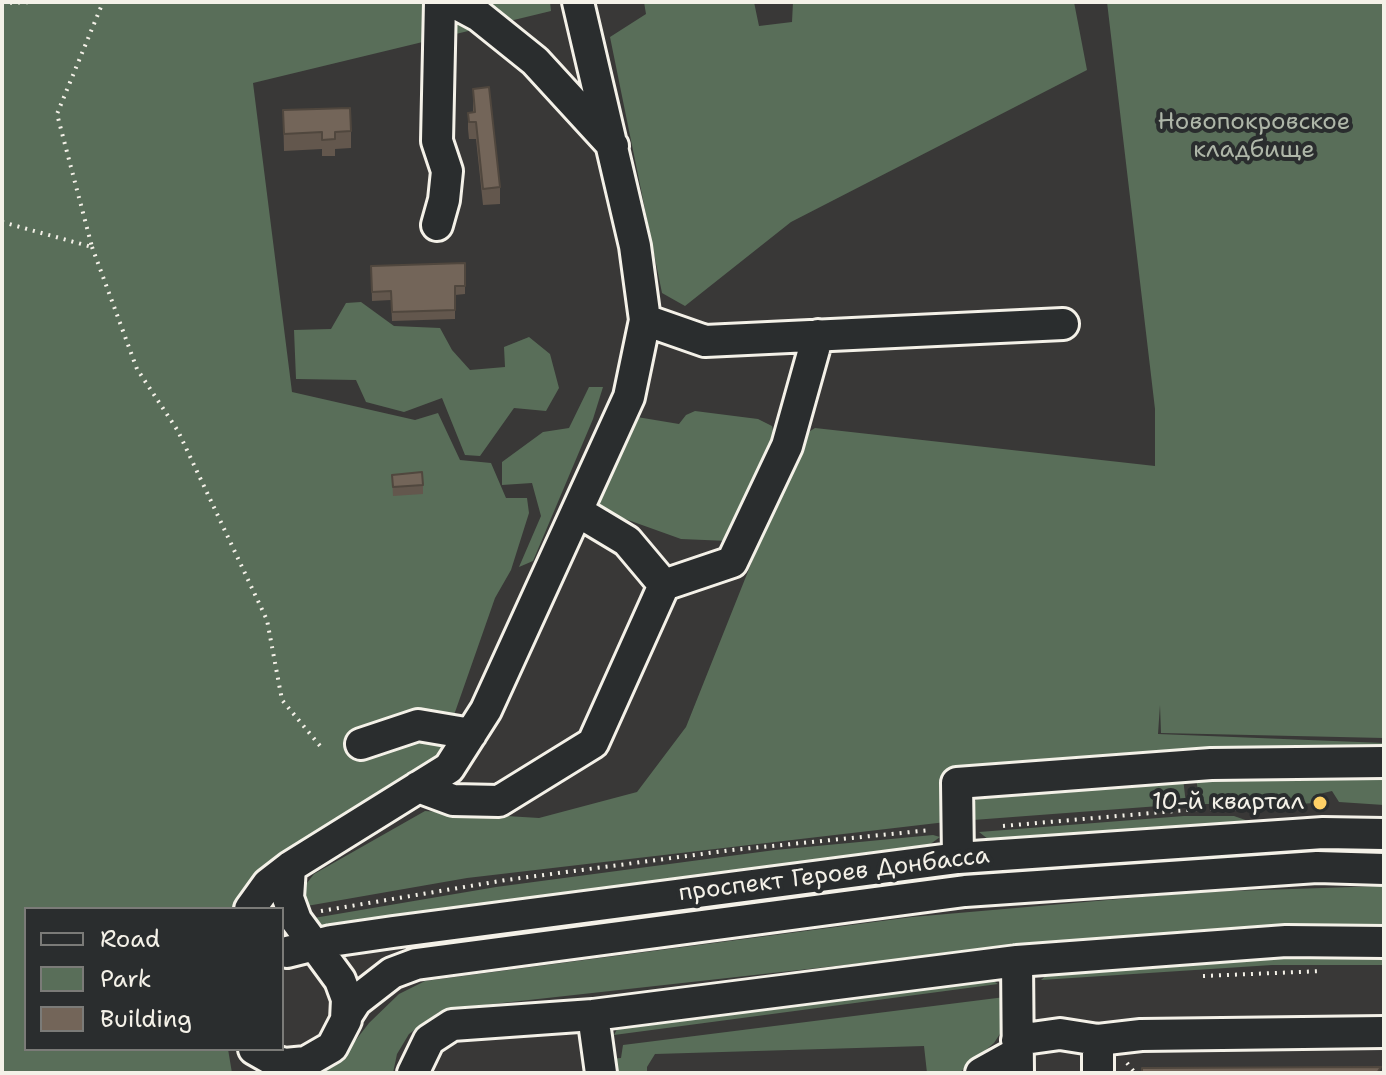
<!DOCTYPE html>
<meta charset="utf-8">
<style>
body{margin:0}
#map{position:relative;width:1386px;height:1075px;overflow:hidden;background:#393837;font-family:"Shantell Sans",sans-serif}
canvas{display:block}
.frame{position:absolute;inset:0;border:4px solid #f4f1e8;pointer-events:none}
.legend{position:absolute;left:24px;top:907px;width:260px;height:144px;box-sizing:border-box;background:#2a2d2e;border:2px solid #7b7b78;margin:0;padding:10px 14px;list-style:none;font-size:24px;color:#f4f1e8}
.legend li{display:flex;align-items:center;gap:16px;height:40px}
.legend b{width:40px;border:2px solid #7b7b78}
</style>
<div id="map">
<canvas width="1386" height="1075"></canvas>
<div class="frame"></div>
<ul class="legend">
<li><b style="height:10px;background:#2a2d2e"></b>Road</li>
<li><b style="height:22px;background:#596e59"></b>Park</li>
<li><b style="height:22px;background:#736559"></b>Building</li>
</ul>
</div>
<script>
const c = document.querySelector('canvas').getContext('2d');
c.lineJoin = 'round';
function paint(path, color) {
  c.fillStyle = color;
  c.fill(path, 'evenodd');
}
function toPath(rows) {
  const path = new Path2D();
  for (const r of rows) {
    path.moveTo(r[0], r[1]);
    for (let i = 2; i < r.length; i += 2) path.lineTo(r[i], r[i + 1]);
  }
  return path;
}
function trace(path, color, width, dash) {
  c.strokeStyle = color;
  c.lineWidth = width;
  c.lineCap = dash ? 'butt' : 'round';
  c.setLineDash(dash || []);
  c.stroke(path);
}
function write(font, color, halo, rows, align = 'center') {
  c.font = font + ' "Shantell Sans",sans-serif';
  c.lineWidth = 8;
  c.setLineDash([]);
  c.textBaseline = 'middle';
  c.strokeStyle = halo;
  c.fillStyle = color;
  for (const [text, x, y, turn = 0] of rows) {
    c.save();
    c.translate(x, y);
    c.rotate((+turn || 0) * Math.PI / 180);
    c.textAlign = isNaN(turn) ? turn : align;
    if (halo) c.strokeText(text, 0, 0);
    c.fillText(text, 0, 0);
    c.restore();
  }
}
paint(toPath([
 [2,2,550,2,551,11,253,83,292,392,415,420,438,413,460,460,491,463,506,498,527,498,529,513,511,570,495,598,440,755,257,879,243,909,26,909,26,1049,228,1049,232,1073,2,1073],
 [644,2,754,2,759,26,792,22,793,2,1074,2,1087,70,791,222,685,306,662,293,610,37,646,14],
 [1107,2,1384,2,1384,738,1161,733,1160,705,1158,734,1384,743,1384,754,1235,750,944,772,946,822,467,878,301,907,303,888,314,874,425,811,539,818,637,792,686,727,802,436,815,428,1155,466,1155,409],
 [361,302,394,326,440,328,452,350,470,370,505,367,504,347,529,337,550,354,559,388,546,411,514,408,480,456,465,455,442,398,404,412,366,402,356,380,296,379,294,330,331,329,346,303],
 [589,387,603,387,593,419,533,561,519,567,541,516,532,483,502,485,502,462,543,432,569,428],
 [695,411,758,419,772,426,775,439,728,541,681,539,603,511,595,496,623,423,637,417,679,424,686,415],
 [1384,776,1384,805,1339,802,1332,791,1315,795,1315,803,1299,804,1200,804,1196,778],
 [1183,778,1186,804,973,820,972,805,982,792],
 [1184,816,1234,816,1251,822,1228,827,993,843,979,832],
 [933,835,940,837,925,848,322,928,308,919,496,887,775,850],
 [1384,886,1384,929,1235,930,1052,942,493,1004,439,1012,409,1034,397,1054,393,1073,319,1073,338,1063,369,1023,399,994,425,981,912,917,1200,892],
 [1384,954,1384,965,1272,965,1041,980,1051,971,1270,956],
 [986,976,998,984,614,1035,617,1029,644,1021],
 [1005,997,1009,1020,994,1043,959,1073,927,1073,924,1046,655,1054,647,1067,647,1073,613,1073,610,1059,621,1058,623,1045]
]), '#596e59');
const minor = toPath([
 [453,2,479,16,535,61,613,146],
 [437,225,444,200,447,171,437,141,440,2],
 [645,320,705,341,1063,324],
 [577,511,627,541,664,585],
 [361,744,418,725,471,734],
 [418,787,453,800,499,801,593,743,664,585,732,562,787,446,818,335],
 [958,858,957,783,1211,764,1384,762],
 [250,909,268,884,290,867,449,768,486,710,629,397,645,320,635,246,578,2],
 [287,952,331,941,393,932,958,858,1323,833,1384,834],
 [1017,961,1018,1073],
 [347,1015,356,1001,392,973,416,964,965,891,1317,867,1384,869],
 [593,1015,601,1073],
 [1017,1040,1060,1034,1098,1040,1098,1073],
 [1098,1040,1141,1035,1384,1032],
 [254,1049,275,1061,285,1064,306,1062,332,1047,346,1020,347,999,340,980,296,920,288,898,290,867],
 [413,1073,429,1040,452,1025,593,1015,1017,961,1286,941,1384,942],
 [981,1073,1017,1053]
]);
trace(minor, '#f4f1e8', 36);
trace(toPath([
 [2,3,32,2],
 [2,222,92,247,57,114,103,2],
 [92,247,137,369,178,431,267,620,282,700,321,747],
 [1003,826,1198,809,1254,809],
 [321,911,506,880,732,850,931,830],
 [1203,976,1322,971],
 [1127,1063,1135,1073]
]), '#f4f1e8', 4, [2, 6]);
trace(minor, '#2a2d2e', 30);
paint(toPath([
 [473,89,500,187,500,204,483,205,476,139,469,139,468,129,468,113,473,112],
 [283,110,351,131,351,148,335,149,335,156,322,156,322,149,284,151],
 [465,263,465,294,455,295,455,319,392,321,391,300,372,301,371,266],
 [392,475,423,485,423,494,393,496]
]), '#63574d');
const building = toPath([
 [489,87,500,187,483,189,476,122,469,122,468,113,475,112,473,89,489,87],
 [350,108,351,131,335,132,335,139,322,140,322,132,284,134,283,110,350,108],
 [465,263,465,286,455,286,455,310,392,312,391,291,372,292,371,266,465,263],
 [422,472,423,485,393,487,392,475,422,472],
 [1381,1067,1377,1073,1142,1073,1142,1068,1381,1067]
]);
paint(building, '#736559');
trace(building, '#50473e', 2);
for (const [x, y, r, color] of [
 [1320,803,8,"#ffd166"]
]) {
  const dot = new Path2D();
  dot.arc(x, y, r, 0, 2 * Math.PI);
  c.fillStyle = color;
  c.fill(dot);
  trace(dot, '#2a2d2e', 3);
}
write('24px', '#aeb6a8', '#2a2d2e', [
 ["Новопокровское",1254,123],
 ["кладбище",1254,151]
]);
write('24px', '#f4f1e8', '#2a2d2e', [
 ["10-й квартал",1304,803]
], 'right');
write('24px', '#f4f1e8', '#2a2d2e', [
 ["проспект Героев Донбасса",834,875,-7]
]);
</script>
